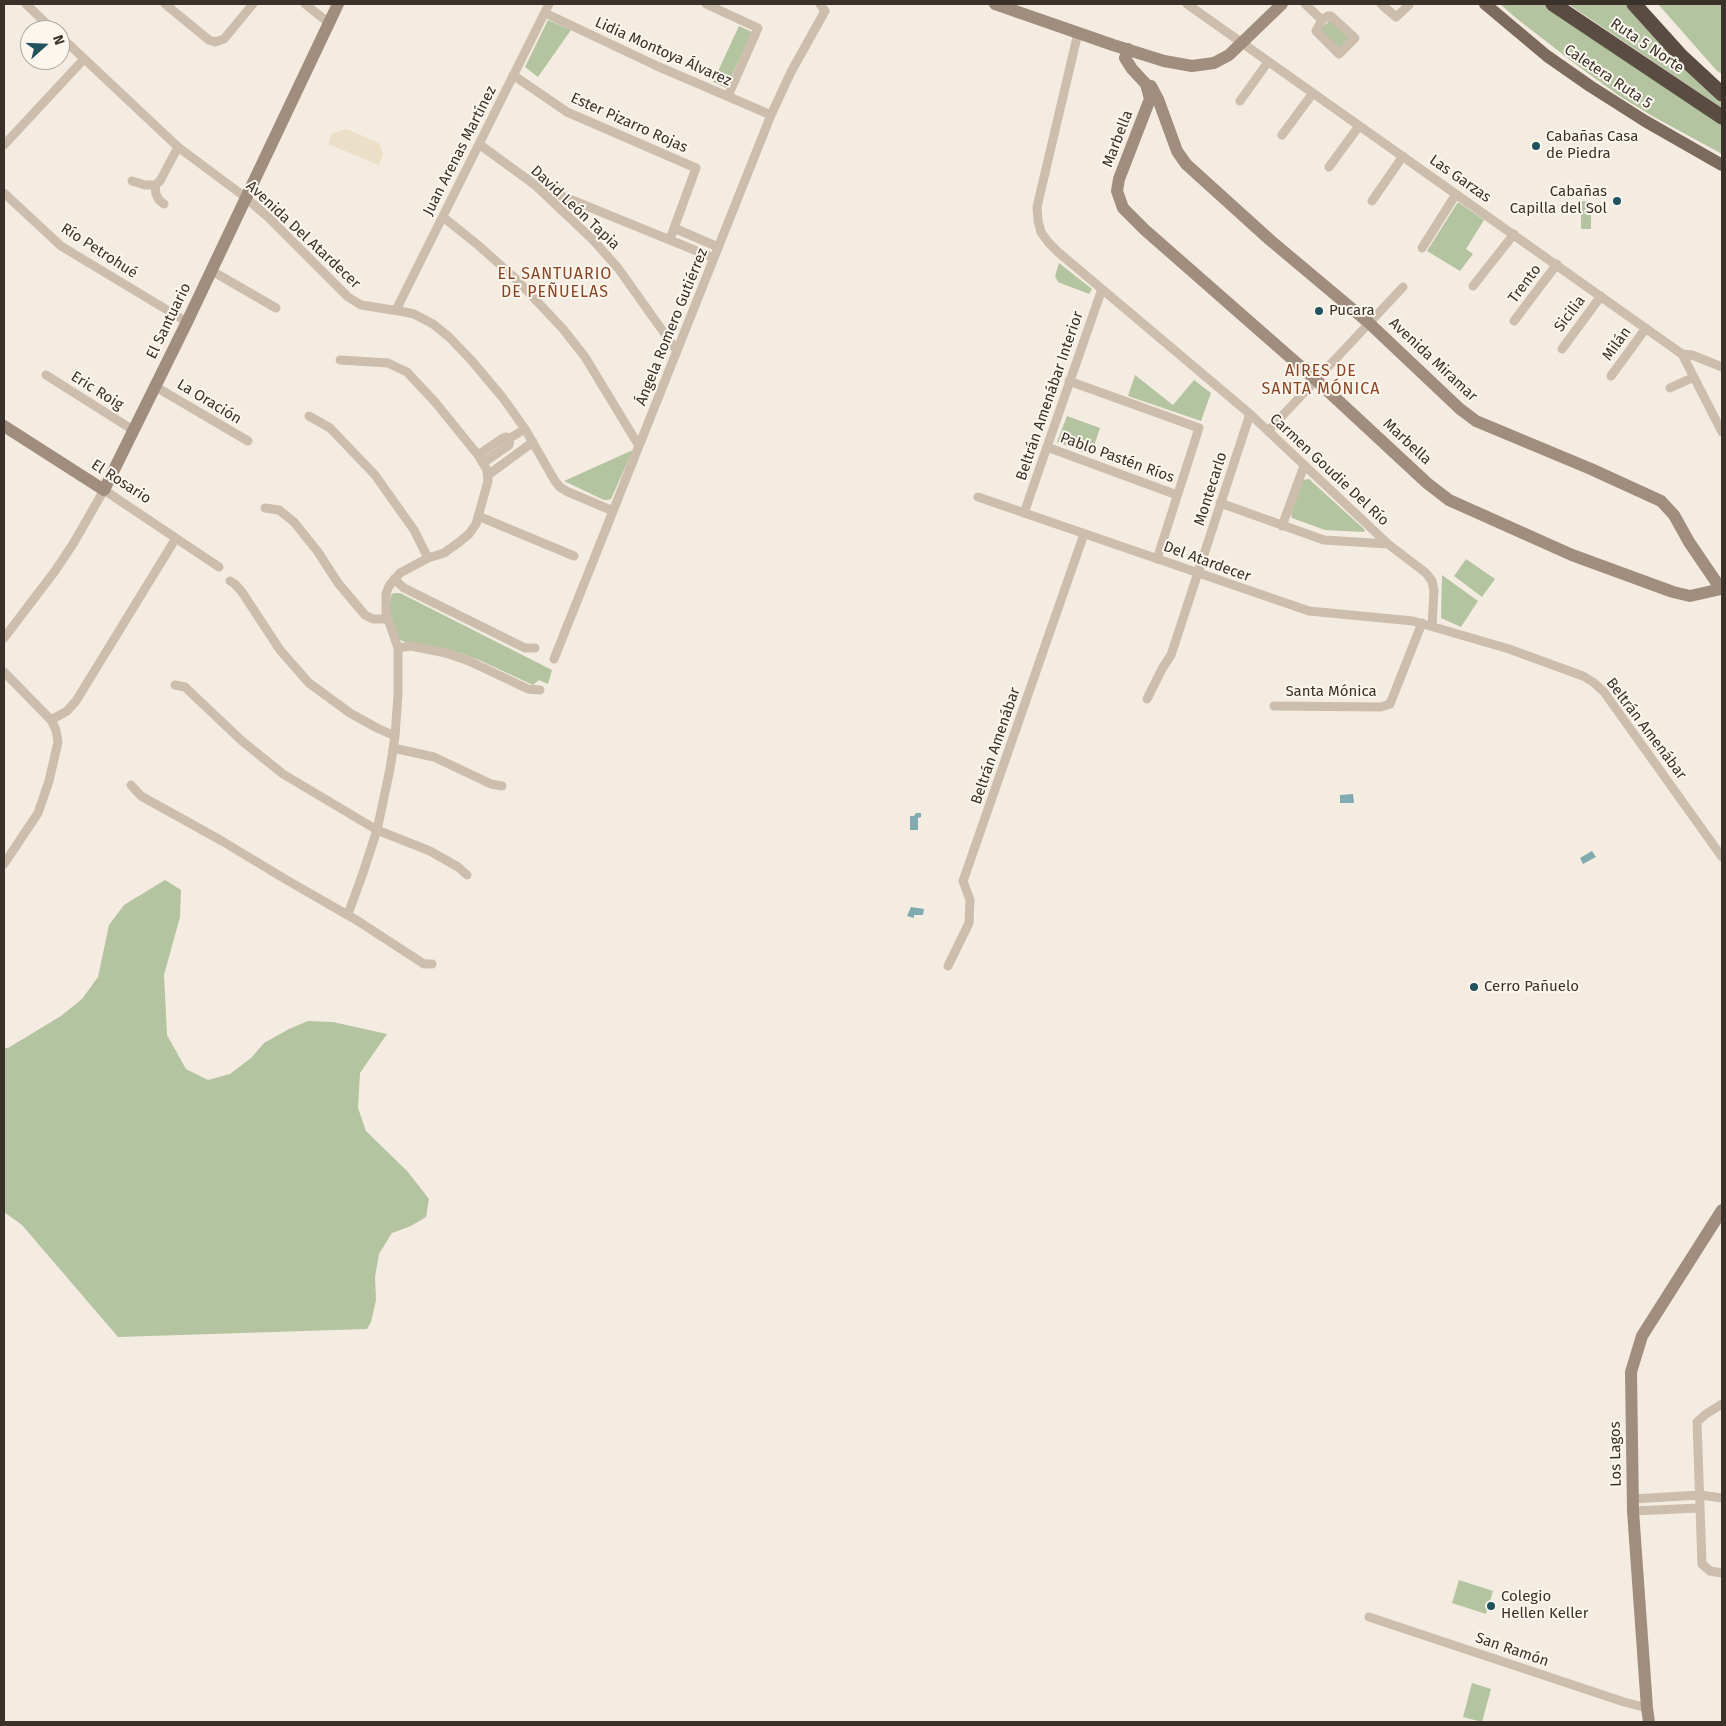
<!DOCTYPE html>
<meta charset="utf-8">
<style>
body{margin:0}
#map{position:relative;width:1726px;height:1726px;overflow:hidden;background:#f4ece1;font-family:"Fira Sans",sans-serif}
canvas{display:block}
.frame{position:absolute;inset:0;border:5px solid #3a312b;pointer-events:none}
.north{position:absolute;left:20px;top:20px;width:50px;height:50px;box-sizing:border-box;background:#fbf6ee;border:1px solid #aea7a0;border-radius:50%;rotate:70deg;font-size:14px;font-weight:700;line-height:20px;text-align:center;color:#3a312b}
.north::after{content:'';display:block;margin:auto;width:18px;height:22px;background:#20535d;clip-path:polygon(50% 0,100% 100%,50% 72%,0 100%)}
</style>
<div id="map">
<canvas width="1726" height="1726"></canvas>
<div class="frame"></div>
<div class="north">N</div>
</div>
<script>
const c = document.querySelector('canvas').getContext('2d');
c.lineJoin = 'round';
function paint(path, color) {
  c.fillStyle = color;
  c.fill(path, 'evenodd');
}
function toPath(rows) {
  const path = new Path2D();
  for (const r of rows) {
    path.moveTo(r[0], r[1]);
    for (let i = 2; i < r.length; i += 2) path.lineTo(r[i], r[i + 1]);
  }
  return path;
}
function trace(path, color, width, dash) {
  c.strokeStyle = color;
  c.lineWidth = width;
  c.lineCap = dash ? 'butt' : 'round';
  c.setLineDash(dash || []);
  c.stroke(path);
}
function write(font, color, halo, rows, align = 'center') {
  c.font = font + ' "Fira Sans",sans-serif';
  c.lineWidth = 4;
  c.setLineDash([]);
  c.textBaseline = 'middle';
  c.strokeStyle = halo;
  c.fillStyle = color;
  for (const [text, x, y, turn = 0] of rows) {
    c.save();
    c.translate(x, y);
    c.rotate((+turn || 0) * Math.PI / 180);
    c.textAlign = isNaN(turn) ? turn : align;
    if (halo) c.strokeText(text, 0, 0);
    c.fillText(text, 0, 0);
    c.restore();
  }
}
paint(toPath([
 [1500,4,1547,4,1722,123,1722,154,1654,117,1621,97,1578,66,1516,18],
 [1568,4,1629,4,1722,101,1722,108],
 [1658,4,1722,4,1722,74,1717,71],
 [548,20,571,30,538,77,525,67],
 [1333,20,1349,36,1349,40,1341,48,1338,48,1321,32,1321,29,1329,21],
 [739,26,752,32,726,88,713,82],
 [1581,201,1591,202,1591,229,1581,229],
 [1458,202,1484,220,1466,249,1473,254,1460,271,1427,251],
 [1059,263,1092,289,1089,294,1058,282,1055,276],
 [1135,375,1173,405,1194,380,1211,393,1201,421,1128,396],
 [1067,416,1100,428,1091,455,1057,442],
 [633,450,611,499,608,500,604,500,564,481],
 [1309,479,1365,530,1364,532,1325,530,1292,518,1291,514,1303,480],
 [1466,559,1495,579,1482,597,1454,576],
 [1442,575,1478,601,1461,627,1441,618],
 [394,593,400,593,552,670,548,684,539,680,533,685,479,660,460,653,410,644,398,639,389,616,391,595],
 [165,880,181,890,180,917,164,975,167,1035,186,1069,208,1080,230,1074,251,1058,264,1043,289,1029,308,1021,333,1022,387,1034,360,1073,358,1108,366,1131,408,1172,429,1199,426,1217,411,1226,392,1233,379,1254,375,1277,376,1300,371,1322,367,1329,118,1337,22,1225,4,1212,4,1048,8,1048,61,1016,82,999,98,977,109,925,124,905],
 [1459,1580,1493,1591,1486,1614,1452,1603],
 [1472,1683,1491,1689,1482,1722,1463,1717]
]), '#b4c3a0');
paint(toPath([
 [347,129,379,143,383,154,379,165,328,144,332,133]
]), '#ebdfc8');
paint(toPath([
 [1353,794,1354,803,1340,803,1340,795],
 [916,813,921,813,921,817,918,818,918,830,910,830,910,816,914,816],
 [1592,851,1596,857,1583,864,1580,858],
 [911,907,924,909,923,915,914,915,914,918,907,916]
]), '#7fabb1');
trace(toPath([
 [26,4,53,30],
 [165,4,209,40,215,42,224,39,253,4],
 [305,4,329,23],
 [706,4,758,28,728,96],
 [1187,4,1682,354,1692,355,1722,367],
 [1305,4,1322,20],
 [1381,4,1396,17,1409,5],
 [545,13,657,66,771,115],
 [1328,16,1331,16,1355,38,1339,54,1316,31,1322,20,1328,16],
 [1078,33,1037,207,1038,221,1041,232,1048,242,1058,252,1250,414,1388,544,1426,573,1432,581,1434,590,1432,626],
 [60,36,178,147,245,197,268,217,348,297,361,305,405,312,414,314,433,324,449,337,472,361,503,398,525,429,555,481,560,487,566,491,613,511],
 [513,75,567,112,696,168,670,239],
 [1240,101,1268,62],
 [1282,135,1313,93],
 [479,144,535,185,593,240,618,268,677,351],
 [4,145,84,59],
 [1329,167,1359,126],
 [132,181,145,185,155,185,160,181,178,147],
 [155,185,156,194,159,200,164,204],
 [540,187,714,258],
 [4,193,61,246,187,322],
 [1372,201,1403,156],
 [443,217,478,245,516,279,563,329,585,357,639,446],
 [674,228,718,247],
 [1422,248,1456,194],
 [212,271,276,308],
 [1473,286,1514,234],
 [396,310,549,4],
 [1514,321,1557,264],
 [1562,349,1601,296],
 [1682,354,1722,432],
 [340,360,388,363,407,372,435,402,478,455,487,470,488,481,476,524,469,534,458,543,444,553,428,558,400,573,389,586,386,594,386,613,398,648,398,695,395,736,390,769,377,830,363,873,348,914],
 [46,375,133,430],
 [1611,376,1646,328],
 [1069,381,1199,428,1157,559],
 [156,387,248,441],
 [1670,388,1694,377],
 [309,416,330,428,375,475,414,530,428,558],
 [1268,431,1403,287],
 [1047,447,1177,495],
 [478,455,503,438,506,437,510,438,525,429],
 [483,463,509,445,510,438],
 [488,475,533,442],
 [978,497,1309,611,1413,621,1509,649,1583,676,1593,682,1604,692,1722,857],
 [1220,503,1324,540,1388,544],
 [265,508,279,510,294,522,318,552,338,583,365,615,373,619,387,619],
 [1024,513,1102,289],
 [478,516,574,556],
 [1282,526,1304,466],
 [394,579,404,588,525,648,535,648],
 [230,581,235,584,242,592,280,650,309,683,350,713,377,728,395,736],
 [4,638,55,571,73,544,104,490,219,567],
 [398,648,411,646,446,653,469,661,528,689,540,690],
 [554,659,771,115,791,72,825,11,820,4],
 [4,672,51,720,56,730,58,742,49,781,38,813,4,864],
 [175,685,185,687,242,741,283,774,377,830,430,851,458,867,467,875],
 [1147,699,1162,669,1171,655,1250,414],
 [1274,706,1381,707,1390,704,1422,623],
 [51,720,67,711,76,701,176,538],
 [393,748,434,757,491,784,502,786],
 [131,785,141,796,222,841,285,879,358,921,424,964,432,964],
 [948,966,969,923,970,900,963,881,1084,534],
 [1722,1404,1706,1414,1697,1422,1702,1564,1710,1571,1722,1573],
 [1632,1499,1700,1495,1722,1498],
 [1633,1511,1699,1508],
 [1369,1617,1624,1702,1647,1708]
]), '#ccbdac', 9);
trace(toPath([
 [995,4,1113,45,1164,61,1192,66,1214,63,1229,55,1282,4],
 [1128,49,1125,58,1132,69,1146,84,1150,99,1119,179,1117,191,1123,208,1145,230,1316,380,1427,483,1449,500,1572,555,1673,592,1690,596,1721,589],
 [1151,86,1158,99,1177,151,1186,164,1270,240,1369,323,1460,409,1476,421,1591,469,1661,501,1674,515,1689,542,1721,589],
 [4,426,104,490,187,322,338,4],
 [1649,1722,1647,1708,1633,1511,1631,1372,1642,1336,1722,1210]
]), '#a08d7d', 12);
trace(toPath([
 [1485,4,1547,56,1590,86,1645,121,1722,165]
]), '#7c6a5c', 12);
trace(toPath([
 [1553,4,1722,117],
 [1634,4,1681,56,1722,94]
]), '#5b4c42', 15);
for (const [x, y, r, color] of [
 [1536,146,5,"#20535d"],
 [1617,201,5,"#20535d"],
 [1319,311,5,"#20535d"],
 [1474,987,5,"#20535d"],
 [1491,1606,5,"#20535d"]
]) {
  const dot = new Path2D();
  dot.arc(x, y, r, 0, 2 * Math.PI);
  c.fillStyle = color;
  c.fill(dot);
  trace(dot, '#fbf6ee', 2);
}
write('15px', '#3a312b', '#fbf6ee', [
 ["Ruta 5 Norte",1647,46,34],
 ["Lidia Montoya Álvarez",663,52,24],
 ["Caletera Ruta 5",1608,77,34],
 ["Ester Pizarro Rojas",629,123,24],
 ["Marbella",1118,139,-69],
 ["Juan Arenas Martínez",460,151,-63],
 ["Las Garzas",1460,179,35],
 ["David León Tapia",575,208,43],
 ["Avenida Del Atardecer",303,235,43],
 ["Río Petrohué",99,251,33],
 ["Trento",1525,284,-53],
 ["Sicilia",1570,314,-53],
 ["El Santuario",169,321,-64],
 ["Ángela Romero Gutiérrez",672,327,-68],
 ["Milán",1617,344,-54],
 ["Avenida Miramar",1433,360,43],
 ["Eric Roig",97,391,32],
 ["Beltrán Amenábar Interior",1050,396,-71],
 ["La Oración",209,402,31],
 ["Marbella",1407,442,43],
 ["Pablo Pastén Ríos",1117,458,20],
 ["Carmen Goudie Del Río",1329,470,43],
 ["El Rosario",121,482,33],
 ["Montecarlo",1211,489,-72],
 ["Del Atardecer",1207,562,20],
 ["Santa Mónica",1331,692],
 ["Beltrán Amenábar",1646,729,53],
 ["Beltrán Amenábar",996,746,-71],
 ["Los Lagos",1616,1454,-91],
 ["San Ramón",1512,1650,19]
]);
write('15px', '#3a312b', '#fbf6ee', [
 ["Cabañas Casa",1546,137],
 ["de Piedra",1546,154],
 ["Cabañas",1607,192,"right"],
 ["Capilla del Sol",1607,209,"right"],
 ["Pucara",1329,311],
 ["Cerro Pañuelo",1484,987],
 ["Colegio",1501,1597],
 ["Hellen Keller",1501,1614]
], 'left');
c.letterSpacing = '1px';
write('16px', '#8a4423', '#fbf6ee', [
 ["EL SANTUARIO",555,275],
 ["DE PEÑUELAS",555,293],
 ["AIRES DE",1321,372],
 ["SANTA MÓNICA",1321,390]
]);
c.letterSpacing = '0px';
</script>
